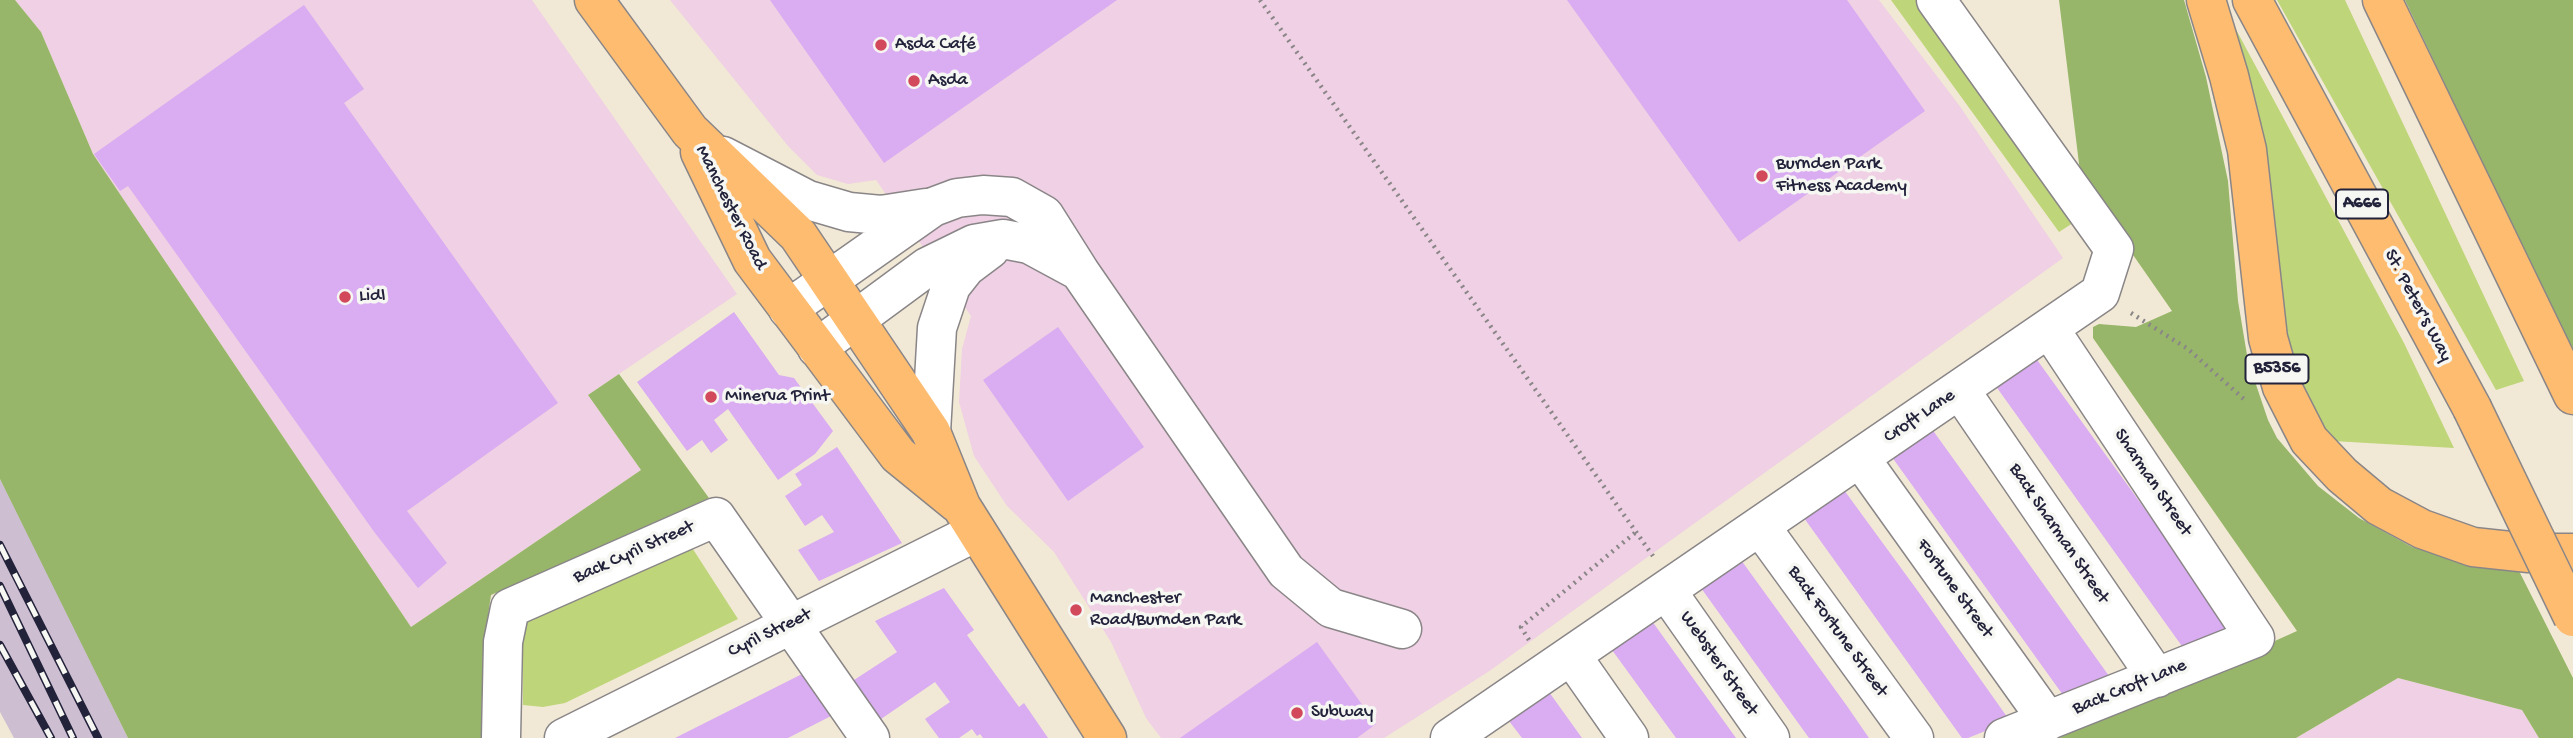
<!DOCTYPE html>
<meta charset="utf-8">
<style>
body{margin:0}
canvas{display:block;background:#f1e9d5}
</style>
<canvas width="2573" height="738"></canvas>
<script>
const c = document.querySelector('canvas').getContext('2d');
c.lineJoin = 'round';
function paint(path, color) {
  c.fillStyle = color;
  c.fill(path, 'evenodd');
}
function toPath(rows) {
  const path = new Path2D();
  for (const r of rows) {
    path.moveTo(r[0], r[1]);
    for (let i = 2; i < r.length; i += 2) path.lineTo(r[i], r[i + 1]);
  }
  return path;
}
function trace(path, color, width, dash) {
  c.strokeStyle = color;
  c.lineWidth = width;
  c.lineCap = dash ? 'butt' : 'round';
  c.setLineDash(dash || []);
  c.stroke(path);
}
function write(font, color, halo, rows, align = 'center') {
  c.font = font + ' "Gochi Hand",sans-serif';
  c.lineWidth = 7;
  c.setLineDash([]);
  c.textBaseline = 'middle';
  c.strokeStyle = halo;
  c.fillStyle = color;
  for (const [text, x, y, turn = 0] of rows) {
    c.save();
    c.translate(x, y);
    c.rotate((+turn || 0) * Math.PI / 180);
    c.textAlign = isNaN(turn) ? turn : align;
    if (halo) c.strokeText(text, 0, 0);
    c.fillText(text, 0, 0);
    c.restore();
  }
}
paint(toPath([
 [15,0,532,0,737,294,588,395,641,470,411,627,93,154,41,32],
 [670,0,1879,0,1959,105,2063,258,1488,672,1384,738,1161,738,1146,718,1111,642,1054,552,1007,506,974,456,959,402,962,349,971,316,876,180,848,184,817,175,788,146],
 [2398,678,2522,710,2539,738,2296,738]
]), '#f0d0e4');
paint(toPath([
 [0,479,60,598,128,738,14,738,0,712]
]), '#cebed1');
paint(toPath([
 [1891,0,1917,0,2073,223,2059,232],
 [2277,0,2345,0,2524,381,2496,390],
 [2232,22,2404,343,2454,448,2333,441,2297,389,2278,317],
 [689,543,738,619,565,703,543,707,523,705,523,618]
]), '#bfd579');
paint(toPath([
 [0,0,15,0,41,32,93,154,411,627,641,470,588,395,619,374,709,498,491,595,483,650,481,738,128,738,0,479],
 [2059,0,2184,0,2206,77,2228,181,2238,301,2248,361,2268,420,2277,438,2318,486,2359,518,2412,547,2462,562,2518,569,2573,678,2573,738,2539,738,2522,710,2398,678,2296,738,2059,738,2297,631,2093,338,2093,327,2099,324,2136,327,2172,311,2081,180],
 [2405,0,2573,0,2573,354]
]), '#97b669');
paint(toPath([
 [770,0,1117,0,884,163],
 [1567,0,1847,0,1925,111,1739,242],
 [304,5,364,89,344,103,558,403,407,511,447,563,418,588,375,533,128,186,120,191,94,154],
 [734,312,779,375,794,378,833,431,815,454,778,480,728,409,714,420,728,440,711,453,702,440,687,451,637,382],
 [1058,327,1144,447,1068,501,983,380],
 [2035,357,2186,566,2230,630,2184,649,1995,385],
 [1929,425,2019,550,2109,676,2063,695,1889,453],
 [837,447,902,543,819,581,798,550,834,532,822,515,805,526,785,496,802,485,795,474],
 [1844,490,1920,594,2010,721,1968,738,1962,738,1804,518],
 [1741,560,1847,706,1869,738,1809,738,1701,588],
 [944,588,974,630,967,635,1019,707,1024,703,1048,738,983,738,980,734,977,736,972,729,959,738,939,738,925,719,950,702,935,682,881,719,854,680,897,652,875,621],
 [1652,621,1667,642,1736,738,1676,738,1612,650],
 [1317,642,1376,724,1357,738,1180,738],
 [810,670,833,715,788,738,675,738],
 [1549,692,1582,738,1522,738,1509,721]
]), '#daacf2');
const minor = toPath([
 [723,156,808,200,849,212,881,215,926,208],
 [788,309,933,207,957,198,983,195,1012,197,1044,215,1080,272,1286,571,1331,608,1402,629],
 [817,348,927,267,974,244,1003,239,1029,244,1079,271],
 [1960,390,2157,678],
 [931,432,937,328,951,286,966,267,990,249],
 [1860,458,2048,721],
 [1760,526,1914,738],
 [1666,590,1770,738],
 [1571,655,1629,738],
 [501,738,503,642,510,608,716,517,870,738],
 [564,738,976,532],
 [1450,738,2100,293,2114,249,1936,0],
 [2004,738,2255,638,2049,328]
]);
const major = toPath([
 [594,0,690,131,798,235,931,432,961,506,1107,738],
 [700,152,752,260,898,455,957,503]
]);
const highway = toPath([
 [2206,0,2229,76,2247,150,2268,338,2282,387,2309,440,2342,475,2379,506,2422,529,2473,547,2529,553,2573,553],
 [2252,0,2472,408],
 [2382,0,2573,395]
]);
trace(minor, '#8a8688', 41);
trace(major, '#8a8688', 41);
trace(highway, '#8a8688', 41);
trace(toPath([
 [1260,0,1653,556],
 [2131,313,2188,349,2246,401],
 [1529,640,1521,627,1636,532]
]), '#8a8688', 4.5, [2, 5]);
trace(minor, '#fff', 38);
trace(major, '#fdbc70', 38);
trace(highway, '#fdbc70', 38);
const rail = toPath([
 [0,545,98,738],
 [0,586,73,738],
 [0,645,51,738]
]);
trace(rail, '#22223b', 8);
trace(rail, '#f6f6f2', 5, [16]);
const highwayBridge = toPath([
 [2472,408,2573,617]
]);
trace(highwayBridge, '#8a8688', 41, []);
trace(highwayBridge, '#fdbc70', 38);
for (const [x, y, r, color] of [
 [881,45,7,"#d1495b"],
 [914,81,7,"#d1495b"],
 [1762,176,7,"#d1495b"],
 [345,297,7,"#d1495b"],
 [711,397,7,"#d1495b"],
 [1076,610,7,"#d1495b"],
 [1297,713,7,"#d1495b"]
]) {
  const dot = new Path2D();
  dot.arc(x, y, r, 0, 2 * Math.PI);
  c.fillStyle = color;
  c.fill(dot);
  trace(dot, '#f6f6f2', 2.5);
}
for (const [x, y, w] of [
 [2362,204,52],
 [2277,369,63]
]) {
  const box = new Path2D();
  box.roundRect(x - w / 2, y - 14.5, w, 29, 5);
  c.fillStyle = '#f6f6f2';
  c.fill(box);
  trace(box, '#22223b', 2);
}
write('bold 18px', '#22223b', null, [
 ["A666",2362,204],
 ["B5356",2277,369]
]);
write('19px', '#22223b', '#f6f6f2', [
 ["Asda Café",895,45],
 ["Asda",928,81],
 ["Burnden Park",1776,165],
 ["Fitness Academy",1776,187],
 ["Lidl",359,297],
 ["Minerva Print",725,397],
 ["Manchester",1090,599],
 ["Road/Burnden Park",1090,621],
 ["Subway",1311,713]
], 'left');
write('19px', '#22223b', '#f6f6f2', [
 ["Manchester Road",730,208,63],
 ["St. Peter's Way",2417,306,62],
 ["Croft Lane",1920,417,-34],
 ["Sharman Street",2152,483,56],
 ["Back Sharman Street",2058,534,56],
 ["Back Cyril Street",634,553,-24],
 ["Fortune Street",1954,589,54],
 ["Back Fortune Street",1837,632,54],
 ["Cyril Street",770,634,-26],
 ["Webster Street",1718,664,55],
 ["Back Croft Lane",2130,688,-22]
]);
</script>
